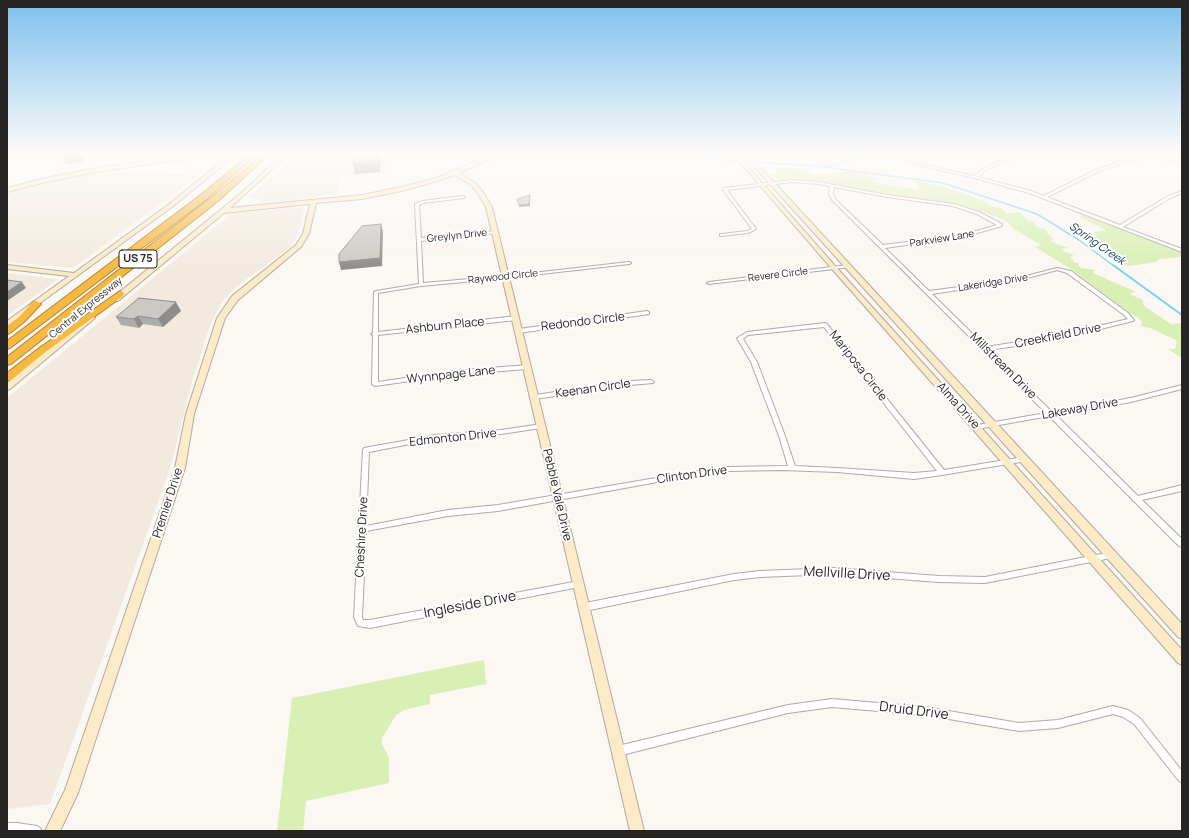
<!DOCTYPE html>
<style>
body{margin:0}
#map{position:relative;width:1189px;height:838px;overflow:hidden;background:#fbf7f2;font-family:Manrope,sans-serif}
canvas{display:block}
.frame{position:absolute;inset:0;border:8px solid #262523;pointer-events:none}
</style>
<div id="map">
<canvas width="1189" height="838"></canvas>
<div class="frame"></div>
</div>
<script>
const c = document.querySelector('canvas').getContext('2d');
c.lineJoin = 'round';
function paint(path, color) {
  c.fillStyle = color;
  c.fill(path, 'evenodd');
}
function toPath(rows) {
  const path = new Path2D();
  for (const r of rows) {
    path.moveTo(r[0], r[1]);
    for (let i = 2; i < r.length; i += 2) path.lineTo(r[i], r[i + 1]);
  }
  return path;
}
function trace(path, color, width, dash) {
  c.strokeStyle = color;
  c.lineWidth = width;
  c.lineCap = dash ? 'butt' : 'round';
  c.setLineDash(dash || []);
  c.stroke(path);
}
function write(font, color, halo, rows, align = 'center') {
  c.font = font + ' Manrope,sans-serif';
  c.lineWidth = 4;
  c.setLineDash([]);
  c.textBaseline = 'middle';
  c.strokeStyle = halo;
  c.fillStyle = color;
  for (const [text, x, y, turn = 0] of rows) {
    c.save();
    c.translate(x, y);
    c.rotate((+turn || 0) * Math.PI / 180);
    c.textAlign = isNaN(turn) ? turn : align;
    if (halo) c.strokeText(text, 0, 0);
    c.fillText(text, 0, 0);
    c.restore();
  }
}
paint(toPath([
 [329,153,385,153,385,173,338,177,337,194,317,196,316,198,260,203,261,200,249,197,276,173,292,161],
 [154,172,198,176,73,268,7,262,7,193,80,175],
 [304,207,301,226,296,238,289,248,236,287,222,302,210,325,189,392,170,469,50,804,7,809,7,398,232,213],
 [7,273,58,279,7,316]
]), '#f3eadf');
paint(toPath([
 [773,167,808,169,811,170,807,173,817,175,836,172,844,172,845,171,866,174,878,179,875,181,880,184,918,190,920,187,915,182,918,181,948,188,986,202,993,207,1002,208,1007,214,1020,212,1027,220,1034,222,1037,227,1047,230,1047,233,1054,239,1050,240,1056,244,1069,248,1061,249,1066,252,1074,255,1070,257,1075,263,1079,263,1078,265,1081,268,1096,270,1093,272,1095,274,1134,291,1135,292,1131,293,1131,295,1141,299,1143,301,1143,304,1147,308,1171,324,1182,323,1182,358,1168,349,1175,349,1177,342,1176,340,1150,328,1141,326,1142,322,1139,318,1130,313,1071,269,1035,247,1041,245,1011,227,1010,224,1006,221,976,209,953,203,887,195,821,181,798,180,780,180,774,179,769,173,778,172],
 [1080,213,1182,253,1182,257,1159,259,1156,262,1129,266,1123,264,1109,253,1112,251,1097,239,1094,232,1106,230,1080,217],
 [484,660,486,684,430,695,430,704,404,710,396,715,382,738,382,744,389,758,389,783,306,801,303,831,277,831,292,698]
]), '#d9efb3');
trace(toPath([
 [689,153,720,160,817,166,943,183,1037,214,1079,240,1114,266],
 [827,167,846,162,860,153]
]), '#7ad1f4', 1.5);
trace(toPath([
 [1113,265,1182,315]
]), '#7ad1f4', 2);
const street = toPath([
 [983,153,987,153,1005,159,1019,153,1022,153,1022,154,986,170,978,177,1031,191,1043,196,1098,169,1116,163,1141,157,1158,155,1158,153,1159,153,1162,154,1178,153,1177,154,1165,156,1182,165,1182,168,1161,156,1141,159,1118,165,1100,171,1047,197,1120,225,1168,196,1182,191,1182,193,1170,198,1123,227,1182,249,1182,252,1029,193,974,178,906,162,908,161,974,176,984,168,1002,160,983,153],
 [792,180,819,182,887,195,954,204,979,212,1002,224,1002,226,963,237,885,248,929,291,997,282,1030,275,1057,268,1071,271,1128,313,1134,320,1133,321,1056,340,989,350,1052,412,1131,398,1182,385,1182,389,1131,402,1056,415,1138,496,1182,485,1182,491,1142,500,1182,539,1182,547,1179,546,1135,502,1133,501,1132,499,1049,416,977,429,975,429,974,427,977,425,1046,413,832,200,829,194,830,186,819,184,792,182,727,190,756,229,748,233,720,236,720,234,722,234,747,231,752,229,723,190,724,188,792,180],
 [834,187,887,197,953,206,977,214,997,225,963,235,883,245,835,199,833,194,834,187],
 [1057,270,1067,273,1124,315,1128,319,1056,336,986,347,932,294,997,284,1031,277,1057,270],
 [463,196,465,197,464,198,423,203,419,205,421,238,496,231,498,232,496,233,421,241,423,283,506,276,629,262,631,263,629,264,506,278,421,286,378,293,378,332,516,316,519,318,516,320,378,335,378,382,453,371,527,365,530,367,527,369,453,375,375,386,373,385,372,384,373,335,371,334,373,333,374,292,376,291,419,284,415,204,422,201,463,196],
 [848,265,850,266,850,267,709,284,707,283,709,282,848,265],
 [647,311,649,312,649,314,519,333,516,331,519,329,647,311],
 [825,323,827,324,944,470,1024,457,1026,457,1027,459,1026,461,942,475,914,479,837,472,782,470,727,471,685,477,498,511,448,516,366,531,362,617,363,620,370,620,579,581,582,582,583,584,582,586,579,587,370,628,358,626,354,617,363,450,364,448,436,435,501,430,541,424,544,426,541,428,501,434,436,439,369,452,366,526,448,510,498,505,685,473,727,467,788,466,779,436,751,362,737,338,747,332,825,323],
 [824,327,937,471,914,473,837,468,795,466,785,436,757,362,743,339,748,335,824,327],
 [651,380,654,382,653,383,630,385,535,399,532,397,535,395,630,381,651,380],
 [1111,552,1114,553,1115,555,1114,557,1111,558,985,583,939,582,834,574,760,577,734,580,585,611,582,609,581,607,582,605,585,603,734,574,760,571,834,568,939,576,985,577,1111,552],
 [832,699,925,707,1019,723,1058,720,1113,706,1128,710,1140,718,1182,771,1182,783,1179,781,1134,724,1123,717,1113,714,1058,728,1019,731,925,715,832,707,788,713,618,756,615,754,613,751,615,748,618,746,788,705,832,699],
 [7,823,17,823,37,826,40,828,42,831,7,831,7,823]
]);
const secondary = toPath([
 [7,153,21,153,7,157,7,153],
 [232,153,238,153,172,207,7,327,7,321,69,276,7,269,7,265,74,273,168,205,232,153],
 [284,153,290,153,230,208,362,195,401,187,437,178,494,153,500,153,484,162,459,173,475,183,483,192,492,207,644,831,630,831,486,207,478,194,471,185,454,175,441,180,402,191,362,199,316,203,309,234,301,247,238,300,225,318,194,414,185,468,78,793,60,831,45,831,65,790,175,468,186,414,217,318,232,296,296,245,303,234,310,204,224,213,118,301,112,301,111,299,240,194,284,153],
 [732,153,736,153,836,267,1182,650,1182,665,1178,663,832,269,732,153],
 [742,153,747,153,1182,624,1182,639,1178,637,742,153],
 [213,154,215,155,215,157,163,162,97,172,46,182,7,192,7,188,46,178,97,168,163,158,213,154],
 [88,316,91,316,95,318,10,389,7,390,7,383,88,316]
]);
const highway = toPath([
 [252,153,258,153,204,201,10,348,7,349,7,341,198,197,252,153],
 [265,153,271,153,218,201,11,364,7,365,7,357,212,197,265,153],
 [120,291,123,292,124,294,123,296,44,353,11,380,7,381,7,373,38,349,120,291],
 [36,301,41,304,39,306,25,321,10,333,7,334,7,326,19,317,33,302,36,301]
]);
trace(street, '#aeaaa6', 2);
trace(secondary, '#aeaaa6', 2);
trace(highway, '#ae8536', 2);
paint(street, '#fff');
paint(secondary, '#fdeac6');
paint(highway, '#f8b940');
const secondaryBridge = toPath([
 [213,156,252,153]
]);
trace(secondaryBridge, '#aeaaa6', 8, []);
trace(secondaryBridge, '#fdeac6', 6);
paint(toPath([
 [58,153,89,153,82,162,68,164,64,162],
 [181,311,163,327,143,324,139,328,121,325,116,317]
]), '#afada9');
paint(toPath([
 [62,153,89,153,82,162,68,164],
 [378,153,380,153,381,155,380,172,355,174,353,163],
 [530,195,530,206,519,207,519,205],
 [381,224,383,232,382,266,341,270,339,262],
 [22,282,26,288,7,301,7,292],
 [176,302,181,311,163,327,158,319],
 [138,316,143,324,139,328,134,319]
]), '#8f8d89');
const building = toPath([
 [354,153,378,153,377,161,353,163,354,153],
 [530,195,529,204,519,205,517,199,530,195],
 [381,224,380,258,339,262,339,254,362,226,381,224],
 [7,280,22,282,7,292,7,280],
 [139,298,176,302,158,319,138,316,134,319,116,317,139,298]
]);
paint(building, '#ccc9c4');
trace(building, '#8f8d89', 1);
const sky = c.createLinearGradient(0, 0, 0, 270);
sky.addColorStop(0, '#7cc0ed');
sky.addColorStop(0.57, '#fdfbf9');
sky.addColorStop(1, '#fdfbf900');
c.fillStyle = sky;
c.fillRect(0, 0, 1189, 270);
write('10px', '#262523', '#fff', [
 ["Greylyn Drive",457,236,-6],
 ["Parkview Lane",942,239,-9],
 ["Revere Circle",778,275,-7],
 ["Raywood Circle",503,277,-6],
 ["Lakeridge Drive",993,283,-9],
 ["Central Expressway",86,308,-39]
]);
write('italic 11px', '#114456', '#fff', [
 ["Spring Creek",1097,244,35]
]);
for (const [x, y, w] of [
 [138,259,38]
]) {
  const box = new Path2D();
  box.roundRect(x - w / 2, y - 9, w, 18, 3);
  c.fillStyle = '#fff';
  c.fill(box);
  trace(box, '#262523', 1);
}
write('bold 11px', '#262523', null, [
 ["US 75",138,259]
]);
write('12px', '#262523', '#fff', [
 ["Redondo Circle",583,322,-7],
 ["Ashburn Place",445,326,-6],
 ["Creekfield Drive",1058,336,-11],
 ["Mariposa Circle",858,366,52],
 ["Millstream Drive",1003,366,45],
 ["Wynnpage Lane",451,375,-6],
 ["Keenan Circle",593,389,-8],
 ["Alma Drive",958,406,48],
 ["Lakeway Drive",1080,409,-10],
 ["Edmonton Drive",453,438,-6],
 ["Clinton Drive",692,475,-8],
 ["Pebble Vale Drive",557,495,77],
 ["Premier Drive",168,503,-72],
 ["Cheshire Drive",362,537,-87]
]);
write('14px', '#262523', '#fff', [
 ["Mellville Drive",847,574,3],
 ["Ingleside Drive",470,605,-11],
 ["Druid Drive",914,711,7]
]);
</script>
